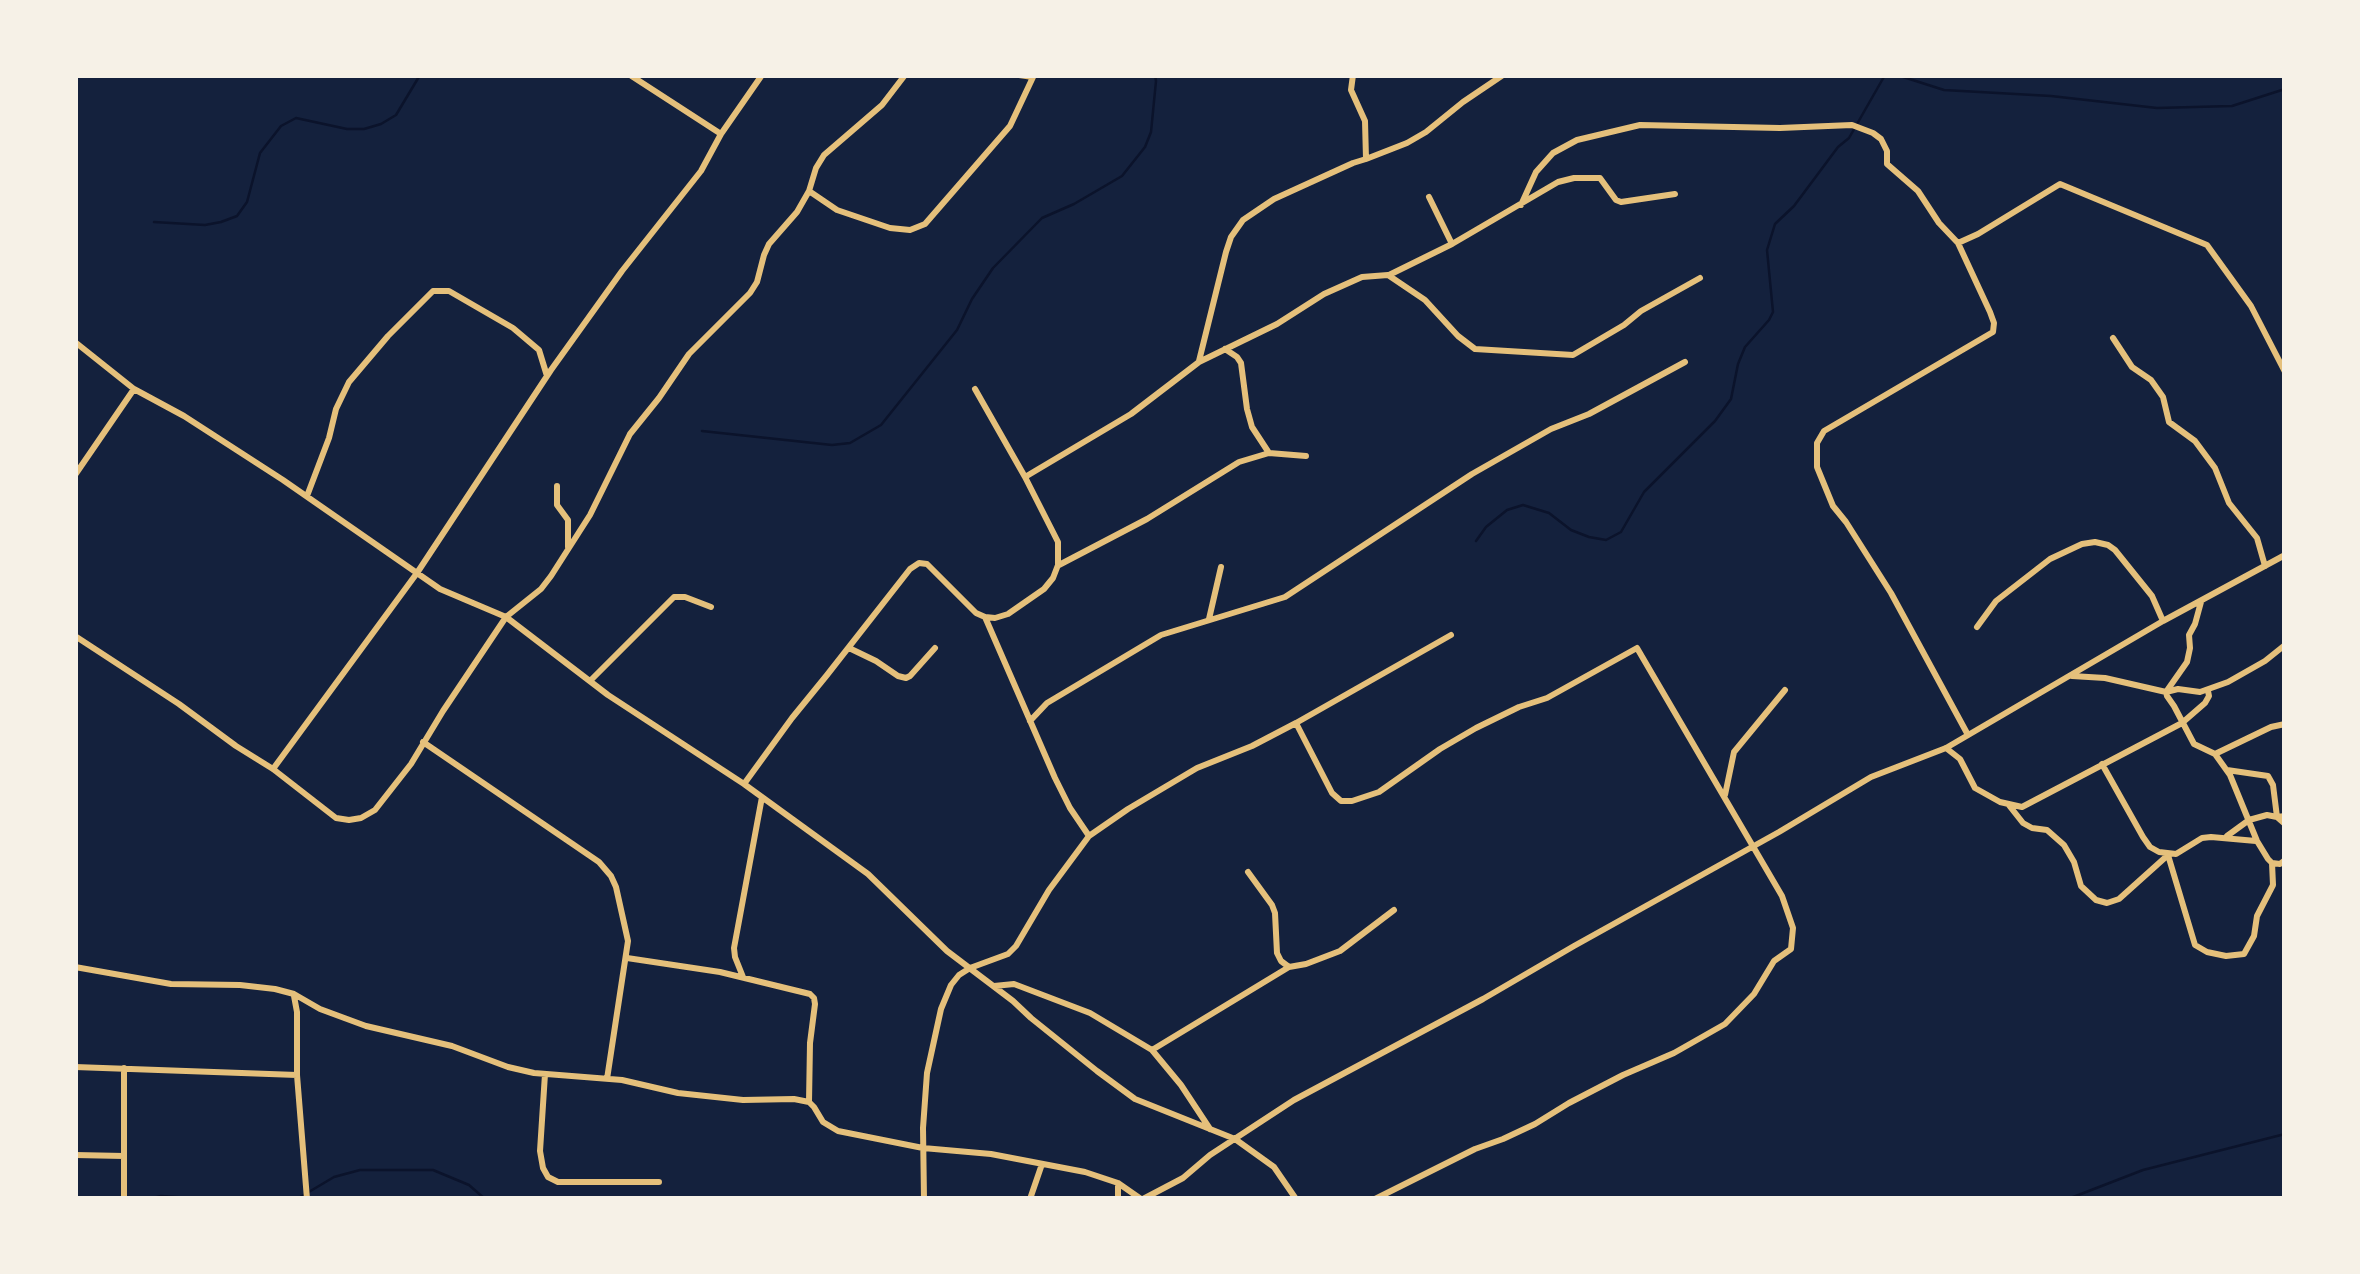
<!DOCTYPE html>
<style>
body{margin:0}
#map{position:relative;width:2360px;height:1274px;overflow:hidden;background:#14213d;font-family:"Fira Sans",sans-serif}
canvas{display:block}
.frame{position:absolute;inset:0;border:78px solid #f6f1e7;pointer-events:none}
</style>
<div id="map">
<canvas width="2360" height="1274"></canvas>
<div class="frame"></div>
</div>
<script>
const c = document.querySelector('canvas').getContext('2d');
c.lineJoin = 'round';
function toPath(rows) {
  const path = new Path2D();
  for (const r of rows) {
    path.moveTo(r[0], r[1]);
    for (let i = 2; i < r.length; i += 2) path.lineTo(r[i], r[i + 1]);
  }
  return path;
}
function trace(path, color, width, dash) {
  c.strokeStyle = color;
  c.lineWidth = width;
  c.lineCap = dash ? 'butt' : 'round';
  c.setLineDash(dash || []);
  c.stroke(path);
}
trace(toPath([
 [1897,75,1944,90,2051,96,2157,108,2232,106,2285,89],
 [154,222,205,225,221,222,237,216,247,202,260,153,281,126,296,118,347,129,364,129,381,124,396,115,420,75],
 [702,431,832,445,850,443,881,425,957,330,972,299,993,268,1042,218,1074,204,1122,176,1145,147,1151,132,1156,81,1155,75],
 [1476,541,1486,527,1507,510,1523,505,1549,513,1571,530,1589,537,1606,540,1621,532,1644,492,1715,421,1731,399,1738,364,1745,347,1769,320,1773,312,1767,250,1775,224,1794,206,1838,147,1849,138,1885,75],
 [149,1199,161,1196,205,1199],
 [297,1199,334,1177,360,1170,433,1170,469,1185,485,1199],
 [2068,1199,2143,1170,2285,1134]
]), '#0b132b', 2.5);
trace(toPath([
 [630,75,721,134],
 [1019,75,1033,77],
 [1366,159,1407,143,1426,132,1463,102,1503,75],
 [809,191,837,210,890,228,910,230,925,224,1010,126,1034,75],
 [1429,197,1452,244],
 [1521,205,1536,172,1553,153,1577,140,1640,125,1780,128,1852,125,1873,133,1881,139,1887,151,1887,164,1918,191,1939,223,1958,243,1990,312,1994,323,1993,332,1824,431,1817,443,1817,467,1833,506,1846,522,1891,593,1968,735],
 [1958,243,1978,234,2060,184,2207,245,2251,306,2285,372],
 [1389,275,1452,244,1558,182,1574,178,1600,178,1616,200,1621,202,1675,194],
 [2113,338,2132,367,2151,380,2163,397,2169,422,2195,441,2215,468,2229,503,2257,538,2265,566],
 [75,342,134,389,184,416,283,480,440,589,506,617,608,695,744,784,868,874,947,951,1013,1001,1031,1018,1097,1071,1135,1099,1235,1139,1274,1167,1296,1199],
 [1225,349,1237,357,1241,363,1247,409,1252,427,1269,453],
 [1199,361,1226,252,1231,237,1243,220,1274,199,1353,163,1366,159,1365,121,1351,90,1353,75],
 [975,389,1025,477,1131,414,1199,362,1277,324,1324,294,1362,277,1388,275,1425,300,1458,336,1475,349,1573,355,1624,325,1641,311,1700,278],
 [75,475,134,389],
 [557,486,557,505,568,520,568,547],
 [307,496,329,438,336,409,349,382,388,336,433,291,449,291,513,328,539,350,547,376],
 [1059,565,1147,519,1239,462,1269,453,1306,456],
 [2201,602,2195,624,2189,635,2190,648,2187,662,2166,692,2167,696,2174,706,2194,744,2215,754,2230,775,2257,841,2268,859,2272,863,2280,864,2285,860],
 [985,617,1055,778,1070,808,1089,836],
 [1209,619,1221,567],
 [1977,627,1996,601,2050,559,2082,544,2095,542,2108,545,2115,550,2152,596,2163,621],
 [75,636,179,704,236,746,273,769,336,818,349,820,361,818,375,810,411,764,443,711,506,617,541,589,551,576,590,515,630,434,659,398,689,354,750,293,757,282,764,255,769,244,797,212,809,191,816,168,824,155,882,105,905,75],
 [849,648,876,661,898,676,906,678,910,676,935,648],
 [2072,676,2105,678,2166,692,2178,689,2200,692,2228,682,2265,661,2285,645],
 [590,681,674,597,685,597,711,607],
 [1030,721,1047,703,1161,635,1285,597,1472,474,1551,429,1589,414,1685,362],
 [1296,723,1332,793,1341,801,1352,801,1379,792,1440,749,1476,728,1519,707,1547,698,1637,648,1782,896,1793,928,1791,949,1774,961,1754,994,1725,1024,1674,1053,1623,1075,1569,1103,1535,1124,1503,1139,1475,1149,1375,1199],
 [423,742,599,862,611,876,616,887,628,941,607,1079],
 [1946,748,1960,759,1975,788,2000,802,2022,807,2182,723,2205,703,2209,696,2208,691],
 [2215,754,2271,727,2285,724],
 [2102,764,2143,837,2150,847,2159,852,2176,854,2202,838,2211,837,2256,841],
 [273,769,417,573,551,370,622,271,701,171,721,134,762,75],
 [2227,770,2268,776,2273,785,2277,817,2285,816],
 [744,784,792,718,827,675,910,569,919,563,927,564,976,613,985,617,995,618,1008,614,1044,589,1053,578,1058,565,1058,542,1025,477],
 [1725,795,1734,752,1785,690],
 [2008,804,2023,823,2032,828,2047,830,2064,845,2074,862,2081,886,2096,900,2107,903,2119,899,2168,855,2195,945,2207,952,2226,956,2244,954,2254,936,2257,916,2273,885,2272,863],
 [2227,836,2249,820,2267,815,2277,817,2285,824],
 [1248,872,1272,905,1275,913,1277,953,1281,961,1289,967],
 [627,958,720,972,810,994,814,998,815,1004,810,1043,809,1102],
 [75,967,171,984,240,985,275,989,294,994,320,1009,366,1026,452,1046,508,1067,534,1073,622,1080,678,1093,743,1100,794,1099,809,1102,814,1107,823,1122,838,1131,923,1148,991,1154,1085,1172,1118,1183,1141,1199],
 [743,977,735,957,734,948,762,797],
 [994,986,1014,984,1090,1013,1152,1050,1181,1085,1210,1129],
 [294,996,297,1012,297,1075,307,1199],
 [1152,1050,1289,967,1306,964,1340,951,1394,910],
 [75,1067,297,1075],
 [124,1068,124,1199],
 [545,1074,540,1151,543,1168,548,1177,558,1182,659,1182],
 [75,1155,124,1156],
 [924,1199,923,1128,927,1073,941,1009,951,985,959,975,970,968,1008,954,1016,946,1049,890,1089,836,1128,809,1197,768,1252,746,1296,723,1451,635],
 [1030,1199,1042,1164],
 [1118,1199,1118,1183],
 [1143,1199,1183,1178,1210,1155,1294,1100,1483,999,1574,946,1779,832,1871,777,1946,748,2163,621,2285,555]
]), '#e5c07b', 6);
</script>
